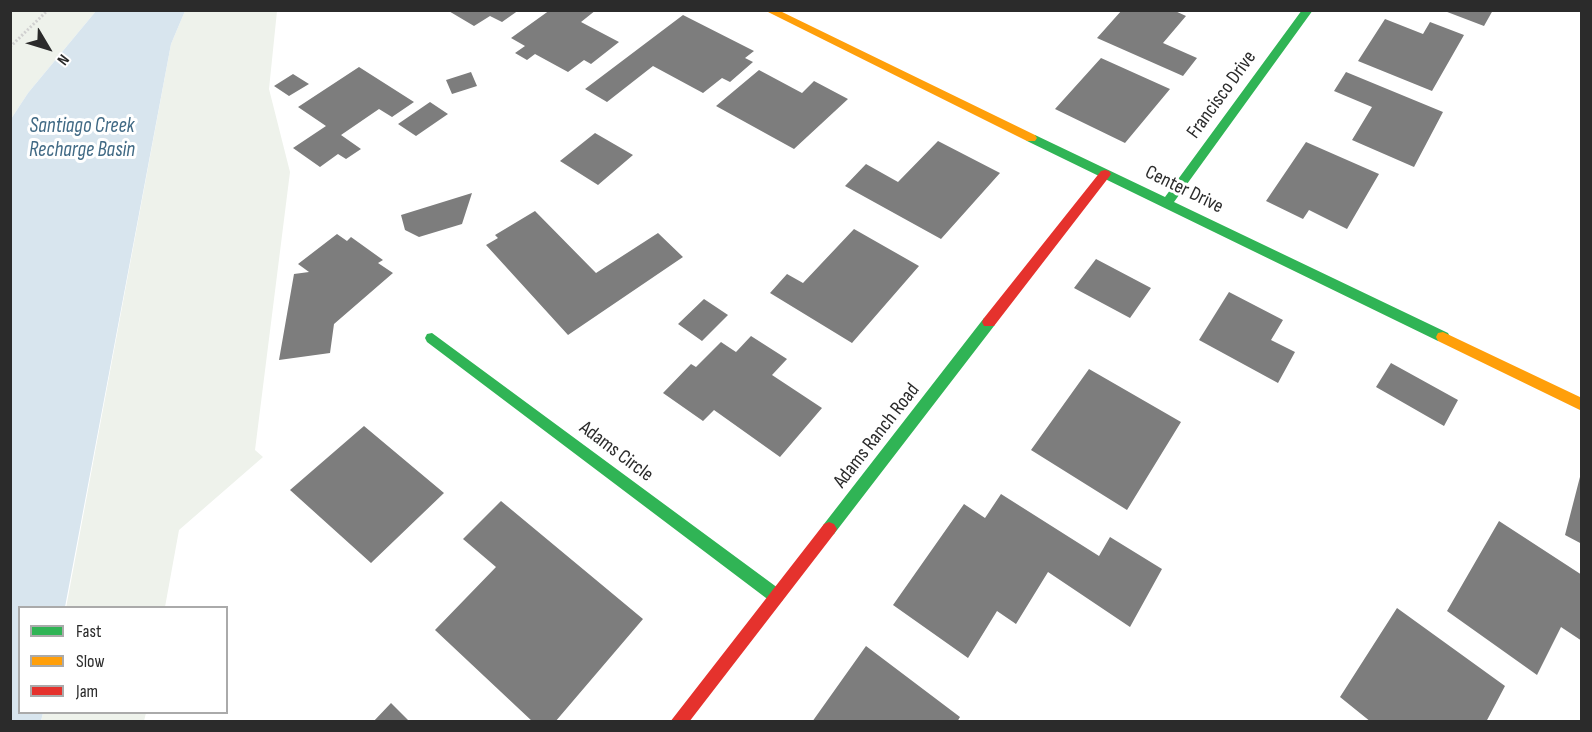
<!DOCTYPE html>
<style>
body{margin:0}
#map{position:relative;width:1592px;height:732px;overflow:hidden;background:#fff;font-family:"Sofia Sans Condensed",sans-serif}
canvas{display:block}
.frame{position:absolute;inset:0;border:12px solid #2b2b2b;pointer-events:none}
.legend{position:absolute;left:18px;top:606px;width:210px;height:108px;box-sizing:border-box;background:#fff;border:2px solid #aaa;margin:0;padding:8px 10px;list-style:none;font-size:18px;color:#2b2b2b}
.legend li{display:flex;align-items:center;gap:12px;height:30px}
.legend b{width:30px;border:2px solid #aaa}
.north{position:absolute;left:18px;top:18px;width:60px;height:60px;-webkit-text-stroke:4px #fff;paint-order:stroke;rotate:128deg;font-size:16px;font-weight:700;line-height:24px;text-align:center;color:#2b2b2b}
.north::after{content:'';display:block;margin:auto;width:21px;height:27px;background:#2b2b2b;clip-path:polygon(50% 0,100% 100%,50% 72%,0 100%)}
</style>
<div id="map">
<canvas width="1592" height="732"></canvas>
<div class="frame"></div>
<ul class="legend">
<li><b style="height:8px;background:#30b455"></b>Fast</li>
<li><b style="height:8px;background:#ff9f0a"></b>Slow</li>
<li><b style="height:8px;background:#e5322d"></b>Jam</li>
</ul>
<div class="north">N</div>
</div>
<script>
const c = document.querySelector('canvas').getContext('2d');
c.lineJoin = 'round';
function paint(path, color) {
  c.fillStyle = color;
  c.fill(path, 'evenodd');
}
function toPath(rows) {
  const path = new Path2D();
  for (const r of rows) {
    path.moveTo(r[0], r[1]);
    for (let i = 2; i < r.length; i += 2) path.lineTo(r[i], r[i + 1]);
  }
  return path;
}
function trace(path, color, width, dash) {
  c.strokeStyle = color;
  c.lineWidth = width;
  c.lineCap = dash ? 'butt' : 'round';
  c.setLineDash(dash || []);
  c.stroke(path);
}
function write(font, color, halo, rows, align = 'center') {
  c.font = font + ' "Sofia Sans Condensed",sans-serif';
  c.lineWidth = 6;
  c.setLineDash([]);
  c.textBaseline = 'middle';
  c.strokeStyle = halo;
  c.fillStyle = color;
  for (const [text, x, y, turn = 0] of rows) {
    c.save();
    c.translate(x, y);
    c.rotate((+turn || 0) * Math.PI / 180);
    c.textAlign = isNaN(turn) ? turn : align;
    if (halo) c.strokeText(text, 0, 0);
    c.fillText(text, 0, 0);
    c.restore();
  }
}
paint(toPath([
 [11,11,96,11,28,93,11,119],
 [185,11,277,11,269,89,290,172,255,450,263,457,179,530,165,607,66,608,171,44],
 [43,713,146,713,144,721,41,722]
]), '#eef2eb');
paint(toPath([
 [96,11,185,11,171,44,65,607,20,608,20,712,43,713,41,721,11,721,11,119,28,93]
]), '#d8e5ee');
paint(toPath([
 [447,10,519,10,502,22,490,16,474,26],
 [550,10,596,10,581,22,619,42,591,64,584,60,568,72,535,54,527,60,515,53,525,46,511,38],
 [1122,10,1173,10,1186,16,1163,43,1197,58,1183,76,1097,38],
 [1442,10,1493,10,1484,26],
 [683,15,754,51,745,58,753,62,730,82,722,78,703,93,653,66,607,102,585,89],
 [1385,19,1423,34,1430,22,1464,35,1432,91,1358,61],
 [1101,58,1170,89,1125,143,1055,109],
 [359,67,414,102,392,117,379,109,341,135,361,149,346,159,338,154,320,167,293,148,326,126,298,107],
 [759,70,802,93,814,81,848,99,794,149,716,106],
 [471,72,477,86,452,94,446,80],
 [1346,72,1443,112,1414,167,1352,140,1372,107,1334,91],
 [293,74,309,84,289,96,274,86],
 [430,102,448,114,416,136,398,124],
 [595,133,633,155,598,185,560,161],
 [938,141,1000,173,941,239,845,186,866,164,898,182],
 [1306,142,1379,174,1347,229,1309,210,1303,219,1266,201],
 [472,193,462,224,419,237,405,230,401,215],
 [535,211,596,273,658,233,683,257,568,335,486,245,498,238,495,235],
 [854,229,919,266,852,343,770,293,787,274,803,283],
 [337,234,347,241,351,237,383,260,378,263,393,273,334,324,330,353,279,360,294,274,309,272,298,264],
 [1096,259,1151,288,1130,318,1074,288],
 [1229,292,1283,320,1271,340,1295,352,1278,383,1199,340],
 [704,299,728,315,702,341,678,324],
 [751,336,787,359,772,375,822,408,780,457,714,410,703,421,663,393,691,364,696,367,721,342,736,352],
 [1391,363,1458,400,1444,426,1376,387],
 [1089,369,1181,422,1127,510,1031,450],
 [364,426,444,493,371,563,290,490],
 [1581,473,1582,474,1582,544,1565,535],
 [1001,494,1099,556,1110,537,1162,569,1130,627,1048,572,1016,624,997,611,968,658,893,605,964,504,985,518],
 [501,501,643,619,555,722,533,722,435,630,496,567,463,539],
 [1499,521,1582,575,1582,641,1561,627,1537,675,1447,611],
 [1397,608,1505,686,1486,722,1371,722,1340,697],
 [866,646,960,717,957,722,812,722],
 [391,703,410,722,373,722]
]), '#7d7d7d');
trace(toPath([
 [10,47,48,10]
]), '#d0d0d0', 3, [2, 2]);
paint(toPath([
 [1302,10,1313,10,1174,202,1448,333,1450,337,1448,341,1438,341,1027,141,1025,138,1027,135,1035,135,1165,197,1302,10],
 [989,317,994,318,996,322,994,326,834,534,829,536,824,534,821,529,824,524,984,318,989,317],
 [432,333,782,591,784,596,782,601,776,604,770,601,427,342,425,338,427,334,432,333]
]), '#30b455');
paint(toPath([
 [764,10,778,10,1035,135,1037,138,1035,141,1027,141,764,10],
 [1443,332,1582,398,1582,411,1438,341,1436,337,1438,333,1443,332]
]), '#ff9f0a');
paint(toPath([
 [1105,170,1109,171,1111,174,1109,177,994,326,984,326,982,322,984,318,1101,171,1105,170],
 [829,522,834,524,837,529,834,534,689,722,670,722,824,524,829,522]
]), '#e5322d');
write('20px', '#2b2b2b', '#fff', [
 ["Francisco Drive",1222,95,-54],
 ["Center Drive",1184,190,26],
 ["Adams Ranch Road",877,436,-52],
 ["Adams Circle",616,452,37]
]);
write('italic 21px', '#416a85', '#fff', [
 ["Santiago Creek",82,127],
 ["Recharge Basin",82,151]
]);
</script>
